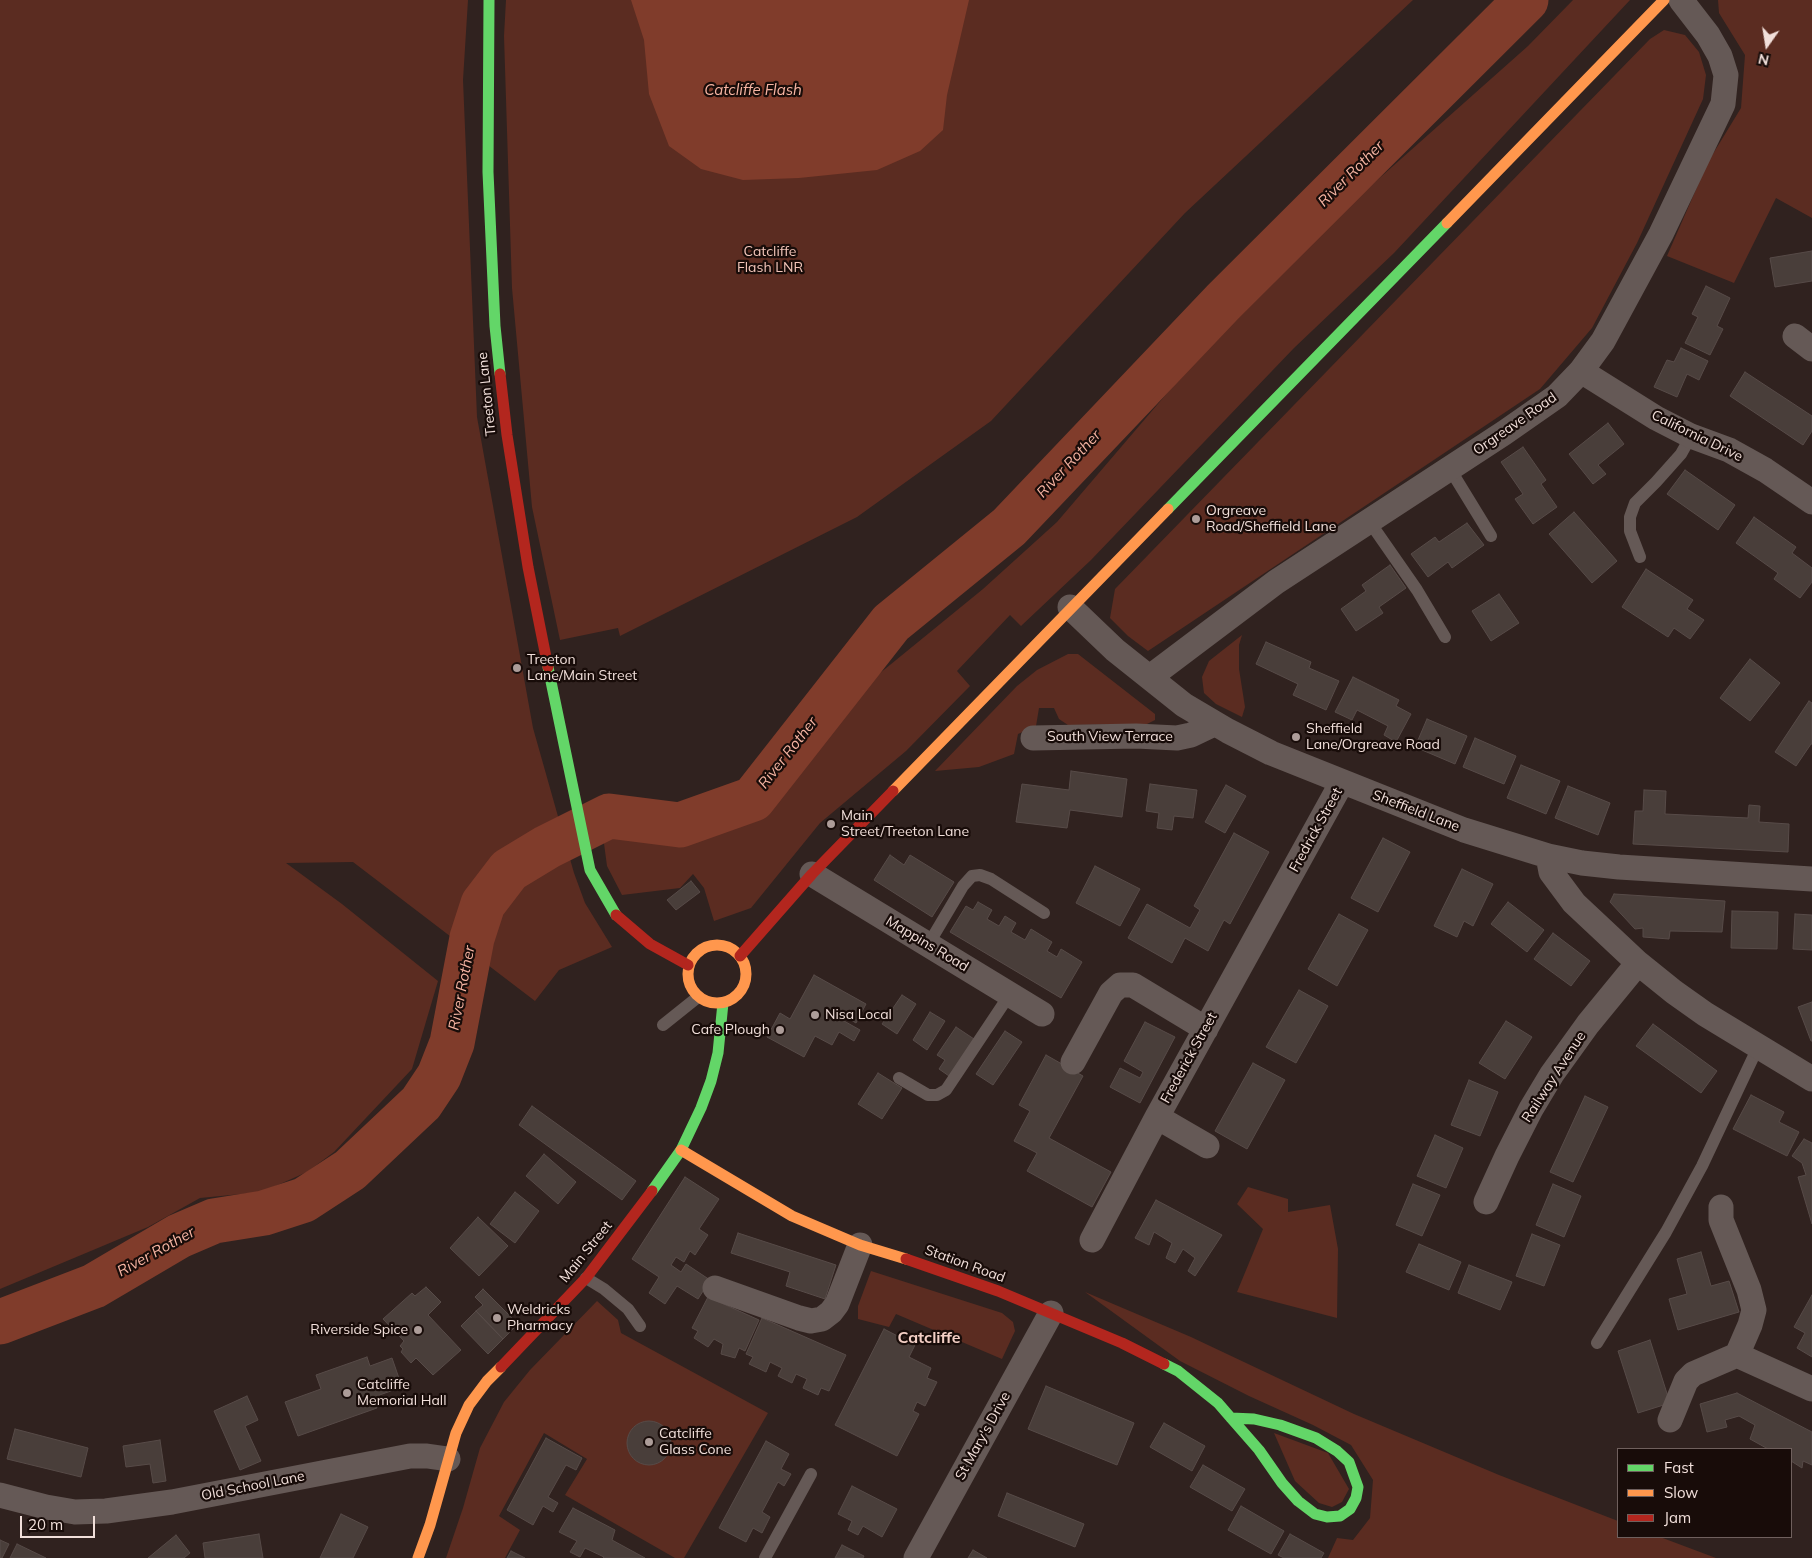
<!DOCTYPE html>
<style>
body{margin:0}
#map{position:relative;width:1812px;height:1558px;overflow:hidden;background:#30221f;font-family:Mulish,sans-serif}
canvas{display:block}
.legend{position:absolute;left:1617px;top:1448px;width:175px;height:90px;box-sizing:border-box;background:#180c09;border:1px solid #6f605d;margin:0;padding:6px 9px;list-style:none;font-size:15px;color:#f1dfda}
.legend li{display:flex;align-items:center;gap:10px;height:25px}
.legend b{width:25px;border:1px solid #6f605d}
.north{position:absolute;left:1742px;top:20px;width:50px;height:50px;-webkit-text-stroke:4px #180c09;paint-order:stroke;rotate:193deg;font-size:14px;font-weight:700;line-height:20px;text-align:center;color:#f1dfda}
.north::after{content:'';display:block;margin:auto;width:18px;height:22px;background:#f1dfda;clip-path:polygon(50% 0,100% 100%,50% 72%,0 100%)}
.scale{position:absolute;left:20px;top:1516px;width:75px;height:22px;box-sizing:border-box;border:2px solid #f1dfda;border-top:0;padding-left:6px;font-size:15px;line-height:18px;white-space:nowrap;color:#f1dfda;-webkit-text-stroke:4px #180c09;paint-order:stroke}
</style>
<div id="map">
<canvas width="1812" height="1558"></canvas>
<ul class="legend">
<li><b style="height:6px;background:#63d668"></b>Fast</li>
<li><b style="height:6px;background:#ff974d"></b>Slow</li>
<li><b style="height:6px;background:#b3261e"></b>Jam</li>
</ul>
<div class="north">N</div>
<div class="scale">20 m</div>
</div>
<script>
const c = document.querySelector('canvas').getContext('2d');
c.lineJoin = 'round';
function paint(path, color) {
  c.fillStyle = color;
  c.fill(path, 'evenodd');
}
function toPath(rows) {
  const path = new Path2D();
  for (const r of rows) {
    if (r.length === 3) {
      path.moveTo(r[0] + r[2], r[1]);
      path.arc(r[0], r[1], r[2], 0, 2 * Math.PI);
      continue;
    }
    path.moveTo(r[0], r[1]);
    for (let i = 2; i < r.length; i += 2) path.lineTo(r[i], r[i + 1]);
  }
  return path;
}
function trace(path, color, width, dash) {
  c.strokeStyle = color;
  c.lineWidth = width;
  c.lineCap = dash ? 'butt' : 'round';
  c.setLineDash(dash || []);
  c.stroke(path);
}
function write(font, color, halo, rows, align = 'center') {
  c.font = font + ' Mulish,sans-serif';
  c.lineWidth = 4.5;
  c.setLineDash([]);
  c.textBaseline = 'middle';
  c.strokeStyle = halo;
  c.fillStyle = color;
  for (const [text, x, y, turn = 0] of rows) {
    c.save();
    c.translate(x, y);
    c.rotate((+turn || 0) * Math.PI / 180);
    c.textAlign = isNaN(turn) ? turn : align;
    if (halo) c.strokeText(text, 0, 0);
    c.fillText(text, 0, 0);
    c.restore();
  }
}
paint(toPath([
 [0,0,468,0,463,80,477,417,533,728,574,873,585,903,612,947,559,970,535,1001,353,862,286,863,342,904,438,981,412,1069,334,1152,307,1172,262,1192,200,1198,148,1227,0,1289],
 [506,0,1413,0,1185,213,991,421,857,517,620,636,618,628,560,640,532,507,512,288,504,36],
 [1573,0,1630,0,1394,253,1294,348,1091,560,1021,626,1010,615,957,671,970,686,906,751,820,823,751,908,714,921,704,888,693,874,680,888,622,895,607,866,603,836,669,840,696,836,759,808,874,678,983,589,1057,522,1204,350,1302,247,1528,46],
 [1718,0,1812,0,1812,218,1776,198,1734,283,1667,256,1708,162,1741,108,1745,55,1719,13],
 [1664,30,1685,35,1699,52,1706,75,1703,99,1637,243,1592,328,1540,389,1148,651,1128,636,1110,618,1115,589,1650,39],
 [1242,635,1239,645,1239,669,1245,707,1242,717,1216,704,1204,693,1202,677,1209,661],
 [1068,654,1078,654,1155,714,1155,720,1147,724,1068,725,1059,719,1054,708,1039,708,1036,726,1018,734,1014,754,979,767,935,771,1017,686,1037,670],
 [1248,1187,1288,1199,1288,1212,1330,1205,1338,1249,1337,1318,1237,1292,1263,1229,1237,1204],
 [871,1271,1002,1313,1013,1322,1015,1331,1002,1359,896,1314,889,1327,858,1319,858,1306],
 [1085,1292,1191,1337,1354,1414,1499,1475,1618,1521,1618,1537,1660,1537,1716,1558,1328,1558,1337,1538,1353,1540,1370,1518,1373,1480,1351,1445,1313,1425,1249,1396,1180,1361],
 [597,1301,618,1320,621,1333,768,1413,684,1558,675,1558,565,1495,587,1459,544,1433,499,1516,520,1530,505,1558,446,1558,463,1508,480,1448,504,1402,530,1370],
 [1274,1433,1328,1453,1349,1489,1342,1502,1332,1507,1319,1503,1295,1481]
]), '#5b2c21');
paint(toPath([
 [631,0,969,0,947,95,943,130,920,151,877,170,799,178,743,180,701,169,669,146,649,94,644,40]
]), '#803c2b');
trace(toPath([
 [0,1322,94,1286,179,1236,214,1221,264,1213,304,1200,350,1170,421,1103,439,1076,452,1043,472,938,483,904,509,870,547,847,609,816,680,825,753,799,891,623,1009,527,1223,302,1526,0]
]), '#803c2b', 45);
const building = toPath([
 [1812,251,1812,281,1775,287,1770,258,1812,251],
 [1706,286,1730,298,1717,326,1723,329,1710,355,1685,343,1698,317,1692,314,1706,286],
 [1681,348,1708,361,1699,380,1687,374,1677,397,1654,387,1667,360,1674,362,1681,348],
 [1745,372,1812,416,1812,431,1803,445,1730,396,1745,372],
 [1608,423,1624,444,1598,465,1606,474,1593,484,1569,454,1608,423],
 [1523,447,1546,480,1541,484,1557,507,1533,524,1515,499,1523,494,1501,462,1523,447],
 [1685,470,1735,505,1718,530,1667,494,1685,470],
 [1574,512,1617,561,1592,583,1549,534,1574,512],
 [1754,517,1796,547,1792,553,1812,568,1812,582,1800,598,1774,579,1778,573,1736,543,1754,517],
 [1467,523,1484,545,1452,568,1448,562,1428,577,1411,554,1435,537,1439,542,1467,523],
 [1390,565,1406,588,1379,607,1383,613,1356,631,1341,609,1366,591,1362,585,1390,565],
 [1646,569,1693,600,1687,609,1704,620,1690,639,1674,628,1668,637,1622,607,1646,569],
 [1499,594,1519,623,1491,641,1472,611,1499,594],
 [1266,642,1311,662,1309,668,1339,681,1326,710,1293,695,1298,684,1256,664,1266,642],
 [1750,659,1780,683,1750,721,1720,698,1750,659],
 [1353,677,1399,700,1396,706,1411,714,1396,742,1384,735,1388,726,1357,710,1352,720,1335,712,1353,677],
 [1809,701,1812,703,1812,744,1811,744,1796,766,1775,752,1809,701],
 [1427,719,1467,736,1455,764,1415,747,1427,719],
 [1475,738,1516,756,1504,784,1463,767,1475,738],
 [1521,765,1560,781,1546,814,1507,798,1521,765],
 [1071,771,1127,779,1122,817,1070,810,1067,828,1016,822,1022,784,1069,790,1071,771],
 [1150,784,1197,790,1193,818,1174,816,1172,830,1157,828,1159,813,1146,811,1150,784],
 [1226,785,1246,796,1225,833,1205,822,1226,785],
 [1568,786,1610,803,1598,835,1555,818,1568,786],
 [1644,790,1666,791,1665,814,1748,818,1749,805,1760,806,1759,822,1789,824,1788,852,1633,844,1635,811,1643,811,1644,790],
 [1234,833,1269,852,1230,924,1224,920,1208,951,1185,938,1172,963,1128,938,1147,904,1190,928,1200,910,1194,906,1234,833],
 [1383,838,1410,852,1378,912,1351,898,1383,838],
 [890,855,904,865,910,855,954,882,932,917,874,880,890,855],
 [1095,866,1140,889,1120,926,1076,903,1095,866],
 [1462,869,1493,884,1473,926,1464,921,1457,937,1434,926,1462,869],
 [691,881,700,892,676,910,667,900,691,881],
 [1614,894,1725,901,1722,932,1670,931,1669,939,1643,937,1643,928,1635,929,1610,902,1614,894],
 [978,902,992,910,987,919,999,926,1005,916,1016,923,1011,932,1025,940,1031,929,1052,942,1047,951,1057,957,1061,949,1082,962,1061,998,950,932,966,906,973,910,978,902],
 [1508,902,1544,930,1527,952,1491,924,1508,902],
 [1732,911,1778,912,1777,949,1731,948,1732,911],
 [1339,914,1368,930,1337,986,1308,969,1339,914],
 [1795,914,1812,915,1812,950,1793,949,1795,914],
 [1553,933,1590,961,1571,986,1534,959,1553,933],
 [814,975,866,1004,856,1023,839,1013,837,1017,860,1030,854,1041,839,1032,832,1045,815,1036,804,1057,767,1037,780,1013,790,1019,814,975],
 [1299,990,1328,1006,1296,1063,1266,1047,1299,990],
 [902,995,916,1004,897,1034,882,1024,902,995],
 [1812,1002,1812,1041,1811,1041,1798,1007,1812,1002],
 [930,1012,945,1021,927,1050,913,1040,930,1012],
 [1506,1021,1532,1037,1505,1079,1479,1063,1506,1021],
 [1145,1022,1175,1037,1140,1103,1110,1087,1120,1068,1140,1078,1143,1072,1124,1061,1145,1022],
 [1653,1024,1717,1071,1701,1093,1636,1046,1653,1024],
 [956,1027,974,1039,949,1076,939,1069,945,1060,937,1055,956,1027],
 [1005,1031,1022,1042,993,1085,976,1074,1005,1031],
 [1046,1055,1083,1076,1049,1138,1111,1172,1092,1207,1027,1171,1037,1153,1014,1141,1030,1111,1019,1105,1046,1055],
 [1253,1063,1285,1080,1247,1149,1215,1131,1253,1063],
 [878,1073,902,1088,882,1119,858,1104,878,1073],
 [1469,1080,1498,1092,1480,1136,1451,1125,1469,1080],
 [1751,1095,1784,1112,1779,1122,1799,1132,1787,1156,1733,1129,1751,1095],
 [1585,1096,1608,1107,1573,1182,1550,1172,1585,1096],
 [532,1106,636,1181,622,1200,519,1125,532,1106],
 [1435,1135,1463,1148,1446,1188,1417,1176,1435,1135],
 [1804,1139,1812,1143,1812,1224,1798,1177,1806,1175,1802,1163,1792,1156,1804,1139],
 [544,1154,576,1182,558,1204,526,1176,544,1154],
 [685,1177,719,1199,699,1229,708,1235,695,1255,690,1251,684,1262,676,1257,671,1265,681,1272,686,1264,710,1280,698,1299,677,1286,665,1304,649,1293,659,1277,632,1259,685,1177],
 [1413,1184,1440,1195,1422,1236,1396,1225,1413,1184],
 [1553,1184,1581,1196,1564,1237,1536,1225,1553,1184],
 [515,1192,539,1211,515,1243,490,1224,515,1192],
 [1156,1200,1222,1235,1195,1276,1188,1271,1195,1258,1183,1249,1175,1263,1166,1258,1172,1243,1154,1232,1149,1245,1135,1238,1156,1200],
 [478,1217,508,1246,479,1276,450,1248,478,1217],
 [738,1233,836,1265,825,1299,786,1286,790,1272,731,1253,738,1233],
 [1532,1234,1560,1245,1544,1286,1516,1276,1532,1234],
 [1419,1244,1461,1262,1449,1290,1406,1272,1419,1244],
 [1701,1252,1711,1286,1729,1281,1739,1312,1678,1330,1669,1299,1687,1294,1677,1259,1701,1252],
 [1469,1265,1512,1282,1500,1310,1458,1293,1469,1265],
 [426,1287,441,1302,428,1315,461,1350,433,1375,416,1358,411,1363,401,1352,403,1349,400,1346,404,1341,383,1319,412,1293,415,1296,426,1287],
 [483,1289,518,1324,503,1339,476,1311,483,1305,475,1297,483,1289],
 [1812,1295,1812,1357,1797,1348,1805,1333,1794,1327,1812,1295],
 [708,1297,759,1320,745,1351,739,1348,735,1358,721,1354,723,1344,714,1339,708,1347,694,1338,698,1331,692,1328,708,1297],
 [476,1311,503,1339,488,1354,461,1326,476,1311],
 [762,1318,846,1355,829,1391,821,1388,818,1395,803,1388,807,1379,796,1374,792,1383,778,1376,782,1368,770,1362,766,1372,749,1364,753,1357,746,1354,762,1318],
 [884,1329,915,1345,909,1357,931,1368,927,1378,937,1382,925,1406,917,1402,913,1411,919,1414,897,1456,835,1425,884,1329],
 [1650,1340,1670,1403,1638,1413,1618,1351,1650,1340],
 [367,1357,370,1366,392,1358,402,1387,374,1397,377,1408,298,1436,285,1402,321,1389,316,1375,367,1357],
 [1046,1386,1134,1423,1117,1465,1028,1429,1046,1386],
 [1737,1393,1812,1432,1812,1465,1803,1461,1802,1468,1791,1461,1791,1449,1768,1449,1750,1439,1755,1425,1739,1416,1725,1420,1727,1427,1707,1432,1700,1404,1737,1393],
 [247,1396,258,1420,245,1426,261,1461,240,1470,214,1411,247,1396],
 [649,1443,22],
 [1164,1423,1205,1446,1192,1471,1150,1447,1164,1423],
 [15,1429,88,1448,81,1477,7,1459,15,1429],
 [546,1438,582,1458,576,1470,566,1465,548,1497,558,1503,553,1512,543,1506,533,1525,507,1510,546,1438],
 [160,1440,166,1481,153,1483,150,1464,126,1467,123,1446,160,1440],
 [766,1441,789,1454,781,1469,791,1474,784,1486,778,1482,762,1512,770,1517,762,1533,753,1528,746,1542,719,1528,766,1441],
 [1203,1465,1245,1489,1232,1511,1190,1487,1203,1465],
 [852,1486,897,1509,882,1537,863,1526,858,1535,848,1530,852,1521,838,1514,852,1486],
 [1007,1493,1084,1524,1075,1547,998,1516,1007,1493],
 [1241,1506,1284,1531,1271,1554,1228,1530,1241,1506],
 [573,1508,615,1530,612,1540,645,1558,603,1558,604,1557,585,1548,580,1557,570,1552,577,1541,559,1532,573,1508],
 [341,1514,368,1527,353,1558,320,1558,341,1514],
 [259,1534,263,1558,205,1558,203,1543,259,1534],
 [1290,1534,1324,1553,1321,1558,1284,1558,1278,1555,1290,1534],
 [176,1535,190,1553,184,1558,148,1558,176,1535],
 [0,1540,9,1544,2,1558,0,1558,0,1540],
 [17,1544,46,1558,10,1558,17,1544],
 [842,1545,864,1556,863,1558,835,1558,842,1545],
 [973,1550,987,1558,968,1558,973,1550],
 [511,1551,525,1558,507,1558,511,1551]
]);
paint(building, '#493e3a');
trace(building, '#574b48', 1);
trace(toPath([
 [1450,469,1491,536],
 [1369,521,1417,590,1445,637],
 [1640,557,1630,531,1630,517,1635,503,1656,482,1681,454,1691,436],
 [928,945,963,886,972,876,980,875,991,879,1044,913],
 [663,1025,698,997],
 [899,1078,928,1095,937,1095,946,1090,1010,994],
 [586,1278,604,1289,628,1309,640,1326],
 [1597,1343,1666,1232,1702,1166,1758,1047],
 [765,1558,811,1474]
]), '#655956', 12);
trace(toPath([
 [1795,336,1812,349],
 [1581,371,1656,418,1691,436,1729,450,1765,470,1812,502],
 [1070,607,1115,650,1184,705,1228,731,1271,753,1464,830,1548,856,1582,863,1619,867,1812,879],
 [1150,677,1276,582,1504,433,1557,396,1581,371,1603,341,1661,234,1723,104,1726,75,1720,56,1708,35,1681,0],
 [1033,738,1136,736,1177,738,1191,735,1214,724],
 [1548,856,1551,872,1574,903,1638,963,1674,992,1705,1014,1812,1079],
 [812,874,1042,1014],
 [1073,1062,1111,993,1120,985,1133,985,1206,1029],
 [1157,1117,1207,1146],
 [1486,1202,1507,1156,1531,1109,1552,1074,1588,1024,1638,963],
 [1092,1240,1157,1117,1342,782],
 [715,1288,799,1318,811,1321,822,1319,831,1312,837,1304,860,1245],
 [1737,1355,1812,1389],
 [1670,1420,1686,1381,1693,1374,1737,1355,1750,1325,1754,1310,1749,1290,1721,1220,1721,1207],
 [0,1495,46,1507,75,1512,106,1511,172,1502,410,1456,427,1456,448,1459],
 [916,1558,1051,1313]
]), '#655956', 25);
trace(toPath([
 [489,0,488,172,495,326,500,374],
 [1168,509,1447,223],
 [548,667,590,870,616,915],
 [652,1191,681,1150,701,1108,711,1081,718,1053,723,1003],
 [1164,1364,1178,1371,1218,1403,1231,1418,1259,1450,1282,1483,1298,1501,1315,1514,1327,1517,1340,1516,1350,1509,1356,1498,1358,1487,1349,1462,1337,1451,1316,1438,1280,1425,1254,1419,1231,1418]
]), '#63d668', 11);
trace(toPath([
 [1447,223,1664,0],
 [893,791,1168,509],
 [717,974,29],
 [681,1150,792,1216,860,1245,906,1259],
 [418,1558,430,1525,456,1433,469,1405,487,1381,501,1367]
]), '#ff974d', 11);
trace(toPath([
 [500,374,507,435,528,567,548,667],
 [616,915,650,944,688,965],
 [740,956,812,874,893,791],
 [906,1259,998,1291,1122,1343,1164,1364],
 [501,1367,586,1278,652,1191]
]), '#b3261e', 11);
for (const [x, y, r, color] of [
 [1196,519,5,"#ad9d99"],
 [517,668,5,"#ad9d99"],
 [1296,737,5,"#ad9d99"],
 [831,824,5,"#ad9d99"],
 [815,1015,5,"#ad9d99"],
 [780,1030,5,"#ad9d99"],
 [497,1318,5,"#ad9d99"],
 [418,1330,5,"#ad9d99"],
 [347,1393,5,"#ad9d99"],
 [649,1442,5,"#ad9d99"]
]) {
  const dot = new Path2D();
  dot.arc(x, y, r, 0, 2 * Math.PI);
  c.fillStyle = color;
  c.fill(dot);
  trace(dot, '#180c09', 2);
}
write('14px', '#f3c6ba', '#180c09', [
 ["Catcliffe",770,252],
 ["Flash LNR",770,268]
]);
write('14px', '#f1dfda', '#180c09', [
 ["Treeton Lane",487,394,-96],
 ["Orgreave Road",1515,424,-35],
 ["California Drive",1697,436,26],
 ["South View Terrace",1110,737],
 ["Sheffield Lane",1416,811,21],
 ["Fredrick Street",1316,830,-61],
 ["Mappins Road",927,944,31],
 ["Frederick Street",1189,1058,-61],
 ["Railway Avenue",1554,1077,-57],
 ["Main Street",586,1252,-51],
 ["Station Road",965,1264,20],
 ["St Mary's Drive",983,1436,-61],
 ["Old School Lane",253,1486,-11]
]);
write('14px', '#f1dfda', '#180c09', [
 ["Orgreave",1206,511],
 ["Road/Sheffield Lane",1206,527],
 ["Treeton",527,660],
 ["Lane/Main Street",527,676],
 ["Sheffield",1306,729],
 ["Lane/Orgreave Road",1306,745],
 ["Main",841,816],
 ["Street/Treeton Lane",841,832],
 ["Nisa Local",825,1015],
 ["Cafe Plough",770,1030,"right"],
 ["Weldricks",507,1310],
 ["Pharmacy",507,1326],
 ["Riverside Spice",408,1330,"right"],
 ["Catcliffe",357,1385],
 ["Memorial Hall",357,1401],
 ["Catcliffe",659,1434],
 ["Glass Cone",659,1450]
], 'left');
write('italic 15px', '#f6b4a2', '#180c09', [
 ["Catcliffe Flash",753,90],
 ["River Rother",1351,174,-45],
 ["River Rother",1069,464,-47],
 ["River Rother",788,753,-52],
 ["River Rother",462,988,-79],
 ["River Rother",156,1252,-29]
]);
write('bold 16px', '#f3cfc5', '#180c09', [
 ["Catcliffe",929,1338]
]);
</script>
